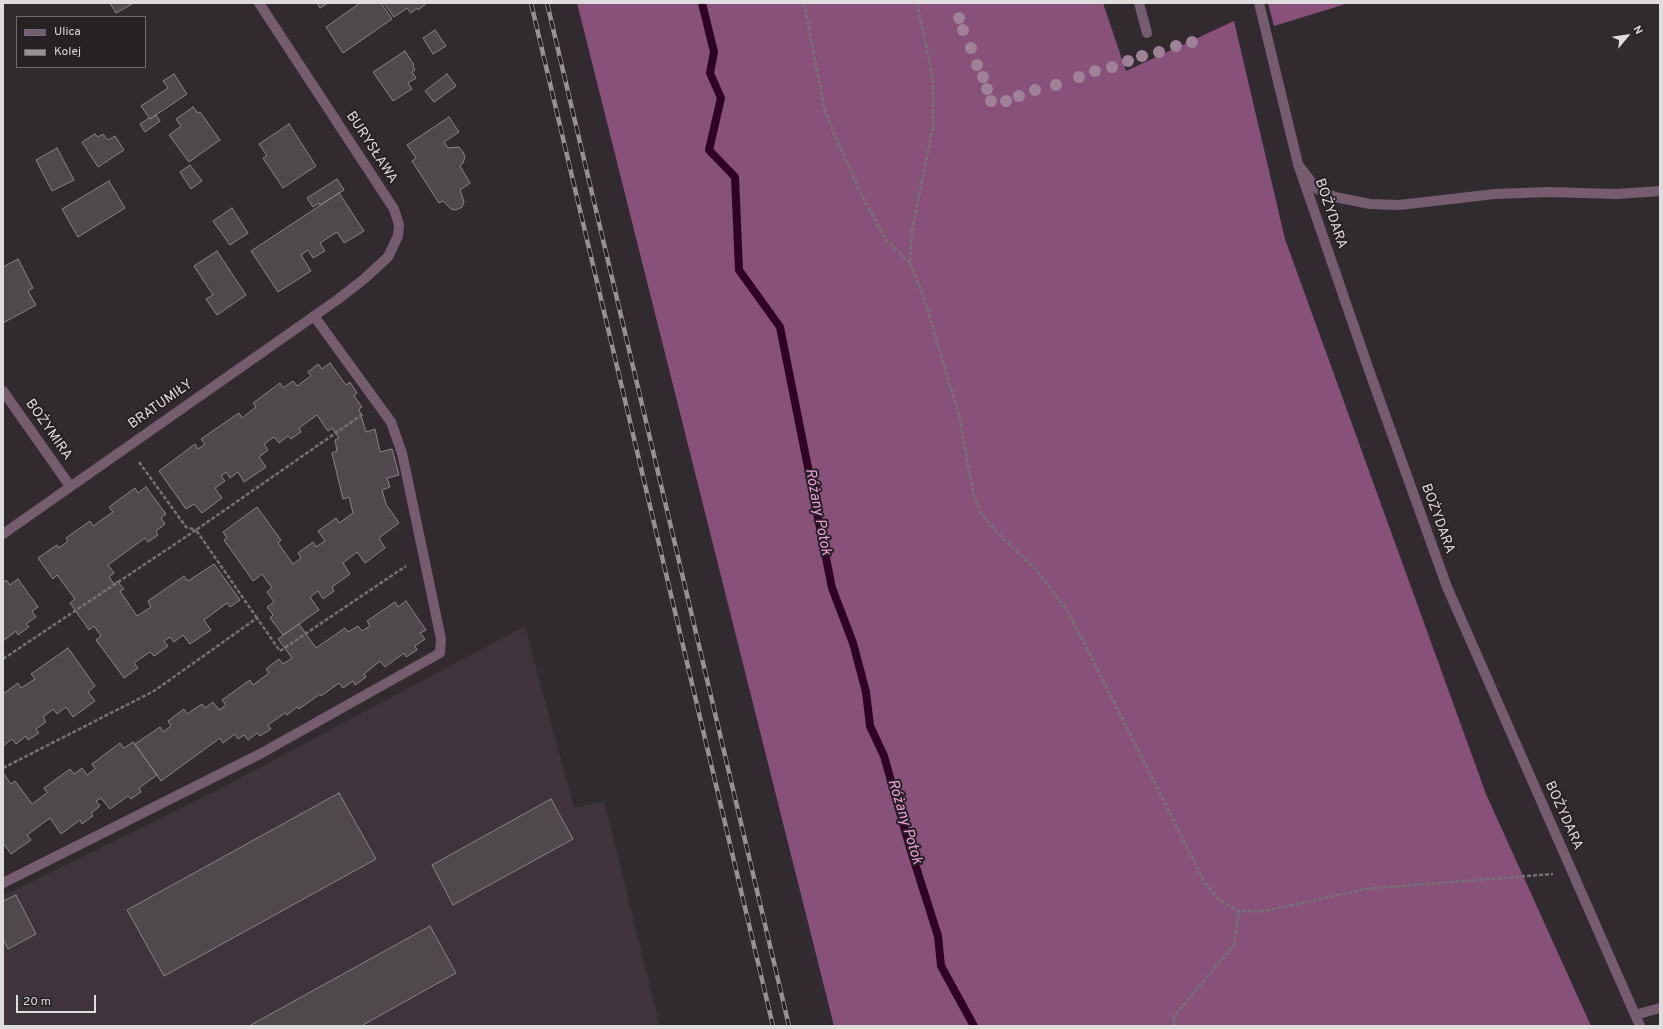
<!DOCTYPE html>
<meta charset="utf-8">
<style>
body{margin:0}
#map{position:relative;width:1663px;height:1029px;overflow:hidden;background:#312b2f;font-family:Overpass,sans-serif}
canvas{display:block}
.frame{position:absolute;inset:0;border:4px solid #dfdcde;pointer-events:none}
.legend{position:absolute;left:16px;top:16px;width:130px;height:52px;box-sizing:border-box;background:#272125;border:1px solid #716c6f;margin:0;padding:5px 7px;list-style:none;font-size:12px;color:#dfdcde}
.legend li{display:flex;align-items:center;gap:8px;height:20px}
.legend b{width:20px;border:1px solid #716c6f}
.north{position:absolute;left:1607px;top:16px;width:40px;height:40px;-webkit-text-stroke:3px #272125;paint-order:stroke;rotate:61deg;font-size:11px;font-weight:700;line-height:16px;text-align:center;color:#dfdcde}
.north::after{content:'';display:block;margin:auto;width:14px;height:18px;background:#dfdcde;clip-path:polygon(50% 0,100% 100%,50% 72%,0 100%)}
.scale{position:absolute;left:16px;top:995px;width:80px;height:18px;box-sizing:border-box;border:2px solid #dfdcde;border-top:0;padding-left:5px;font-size:12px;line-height:14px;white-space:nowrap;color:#dfdcde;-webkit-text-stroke:3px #272125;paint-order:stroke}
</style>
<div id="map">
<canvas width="1663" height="1029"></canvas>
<div class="frame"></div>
<ul class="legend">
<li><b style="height:5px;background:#755c6e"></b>Ulica</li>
<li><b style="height:5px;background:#969194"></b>Kolej</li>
</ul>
<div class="north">N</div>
<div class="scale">20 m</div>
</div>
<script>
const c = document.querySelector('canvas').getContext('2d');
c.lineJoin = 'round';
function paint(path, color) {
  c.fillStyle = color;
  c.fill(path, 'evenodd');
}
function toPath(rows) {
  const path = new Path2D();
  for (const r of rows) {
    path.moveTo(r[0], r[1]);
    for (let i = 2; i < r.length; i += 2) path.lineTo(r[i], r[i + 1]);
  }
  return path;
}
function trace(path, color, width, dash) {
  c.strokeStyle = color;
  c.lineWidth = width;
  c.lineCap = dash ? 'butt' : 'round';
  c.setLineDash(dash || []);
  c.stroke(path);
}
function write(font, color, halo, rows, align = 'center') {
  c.font = font + ' Overpass,sans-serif';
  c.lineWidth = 4;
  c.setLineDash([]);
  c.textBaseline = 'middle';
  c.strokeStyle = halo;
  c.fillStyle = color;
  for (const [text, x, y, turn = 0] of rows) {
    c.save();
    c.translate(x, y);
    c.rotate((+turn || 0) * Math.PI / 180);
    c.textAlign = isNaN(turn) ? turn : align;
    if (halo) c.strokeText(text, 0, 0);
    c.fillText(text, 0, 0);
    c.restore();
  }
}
paint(toPath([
 [525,626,574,808,604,801,660,1026,3,1026,3,896,214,792]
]), '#3f343c');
paint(toPath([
 [577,3,1103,3,1126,71,1234,21,1285,239,1486,794,1591,1026,834,1026],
 [1268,3,1349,3,1274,26]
]), '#88517a');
trace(toPath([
 [702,3,714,52,710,73,721,98,709,150,735,177,739,270,780,327,832,588,853,643,866,692,870,726,884,756,910,848,938,936,941,966,974,1026]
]), '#300027', 8);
const building = toPath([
 [110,3,132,3,132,4,116,13,110,3],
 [317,3,328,3,320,8,317,3],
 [360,3,381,3,392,19,343,53,326,27,360,3],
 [384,3,427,3,418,10,417,8,411,13,407,8,394,17,384,3],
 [435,30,446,46,433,54,423,38,435,30],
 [405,51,414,65,413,66,415,70,412,72,416,78,408,83,412,89,393,101,373,72,405,51],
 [174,74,187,94,150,119,141,106,168,88,163,81,174,74],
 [447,74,456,86,434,102,425,91,447,74],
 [193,107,198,113,200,112,220,140,189,162,169,135,181,126,176,119,193,107],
 [156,115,160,121,145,132,140,124,149,118,150,119,156,115],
 [449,117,459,132,444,142,448,148,459,147,463,152,465,157,463,163,460,166,470,183,460,190,464,202,462,207,456,210,451,209,443,201,439,203,412,161,416,158,407,145,449,117],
 [289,124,316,166,283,188,263,158,267,156,259,144,289,124],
 [95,134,98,137,103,134,108,140,115,136,124,150,98,167,82,142,95,134],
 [57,148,74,180,52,191,36,160,57,148],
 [190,165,202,181,191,189,180,172,190,165],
 [337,179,344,190,320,205,319,203,313,207,307,198,337,179],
 [109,181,125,208,78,237,62,209,109,181],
 [339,193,364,231,344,243,337,232,320,243,325,251,313,258,308,250,301,255,311,271,278,292,251,251,339,193],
 [232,208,248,233,230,245,213,221,232,208],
 [217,251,246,295,217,315,206,299,213,295,194,266,217,251],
 [18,259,33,288,28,291,36,305,3,323,3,267,18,259],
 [330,363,346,385,350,382,357,393,354,396,362,407,359,409,366,432,375,429,380,452,392,449,399,475,387,478,390,487,382,490,386,504,399,523,379,538,385,548,365,563,357,552,343,563,350,574,332,587,334,591,323,599,318,591,310,597,319,610,283,635,270,618,273,615,267,607,274,602,267,592,272,588,262,574,253,581,224,540,227,538,223,532,257,507,281,540,278,543,293,564,301,558,298,553,313,542,316,547,325,541,318,531,336,518,339,523,353,513,349,497,343,499,332,453,337,451,335,440,339,438,332,428,328,431,317,415,299,428,301,432,291,439,288,436,279,443,274,437,264,444,268,450,259,457,266,467,244,482,238,472,230,478,226,472,221,476,225,481,215,488,222,498,202,513,194,504,186,509,159,471,195,444,198,449,205,444,201,439,239,413,242,418,256,407,253,403,280,383,283,388,293,381,297,386,311,376,308,372,318,364,322,369,330,363],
 [146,487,166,514,161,518,165,524,156,531,158,535,148,542,145,538,108,565,114,573,109,577,114,584,117,581,124,589,120,591,137,616,151,607,148,601,184,576,188,581,214,564,240,600,230,607,227,603,204,620,211,630,190,644,183,635,174,642,170,637,164,641,168,646,154,656,150,652,134,663,138,668,124,678,96,640,101,636,94,626,89,630,70,603,75,599,57,575,53,579,38,558,57,545,59,548,68,541,66,538,90,521,93,526,113,512,109,507,135,488,138,493,146,487],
 [18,579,38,607,32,611,36,617,26,624,29,627,18,635,16,631,3,641,3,583,6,580,10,585,18,579],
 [406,601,426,630,420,633,425,639,415,646,417,650,406,657,404,653,385,667,380,661,364,674,366,677,355,685,353,681,343,688,339,683,321,696,320,694,299,709,297,707,287,715,285,713,268,725,271,729,260,736,257,733,248,740,244,735,238,739,235,734,223,743,220,738,161,781,135,744,160,727,163,732,171,726,168,721,184,709,187,714,202,704,205,708,213,702,219,710,226,705,222,700,250,680,253,685,269,673,266,669,279,659,283,664,292,658,278,639,299,624,316,648,345,628,348,632,358,626,362,631,370,626,367,621,395,602,398,607,406,601],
 [68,648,95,686,88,692,95,701,73,717,66,707,57,714,53,709,43,717,46,722,36,729,39,733,28,740,26,736,16,744,12,739,3,746,3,694,18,683,21,688,35,679,31,674,68,648],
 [133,742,157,775,139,788,141,792,131,799,128,796,110,809,101,798,96,801,100,806,91,813,93,816,82,824,80,820,61,834,50,818,27,835,31,840,11,854,4,844,3,845,3,773,11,784,15,781,32,804,47,793,44,788,70,769,74,774,82,768,87,775,95,769,92,764,120,743,124,748,133,742],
 [339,793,376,859,164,976,127,910,339,793],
 [551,799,573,839,453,905,432,865,551,799],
 [16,895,36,934,8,949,3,939,3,901,16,895],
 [430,926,456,973,361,1026,249,1026,430,926]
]);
paint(building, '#4f494d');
trace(building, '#8a8388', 1);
trace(toPath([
 [804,3,825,112,861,194,886,240,910,263],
 [917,3,933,78,933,126,912,230,910,263,925,301,960,419,973,493,981,513,995,530,1038,572,1066,609,1085,644,1204,881,1219,900,1239,911,1265,911,1366,889,1553,874],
 [139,462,186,527,196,530],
 [257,618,196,530,363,414],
 [3,659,196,530],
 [3,768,154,691,257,618,280,651,406,566],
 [1174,1026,1174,1016,1234,945,1239,911]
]), '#767275', 2.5, [4, 2]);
trace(toPath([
 [1139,3,1147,33],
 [1300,167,1317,189,1335,197,1370,204,1399,205,1495,194,1548,192,1617,194,1660,191],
 [3,883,260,754,440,653,441,639,402,453,391,422,314,316]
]), '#755c6e', 10);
trace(toPath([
 [1259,3,1298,164,1370,373,1447,587,1640,1026],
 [3,391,70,486],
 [3,534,337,300,364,279,388,257,398,236,399,225,394,209,259,3],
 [1635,1015,1660,1008]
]), '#755c6e', 10);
const rail = toPath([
 [531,3,773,1026],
 [547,3,789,1026]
]);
trace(rail, '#969194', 4.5);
trace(rail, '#272125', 3, [9]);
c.fillStyle = '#a08298';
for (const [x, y] of [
 [959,18],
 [963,30],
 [1192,42],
 [1176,46],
 [971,48],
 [1159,52],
 [1142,56],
 [1128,61],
 [977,65],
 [1112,67],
 [1095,71],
 [983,77],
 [1079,77],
 [1056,85],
 [987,89],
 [1035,90],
 [1019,96],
 [991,101],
 [1006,101]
]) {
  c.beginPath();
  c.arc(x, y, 6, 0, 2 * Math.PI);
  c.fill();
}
write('14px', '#dfdcde', '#272125', [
 ["BURYSŁAWA",371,148,57],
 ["BOŻYDARA",1330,214,71],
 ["BRATUMIŁY",161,405,-35],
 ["BOŻYMIRA",48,430,55],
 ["BOŻYDARA",1437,519,70],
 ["BOŻYDARA",1563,816,66]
]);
write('italic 15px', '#f09fdb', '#272125', [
 ["Różany Potok",817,512,79],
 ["Różany Potok",904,822,73]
]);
</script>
